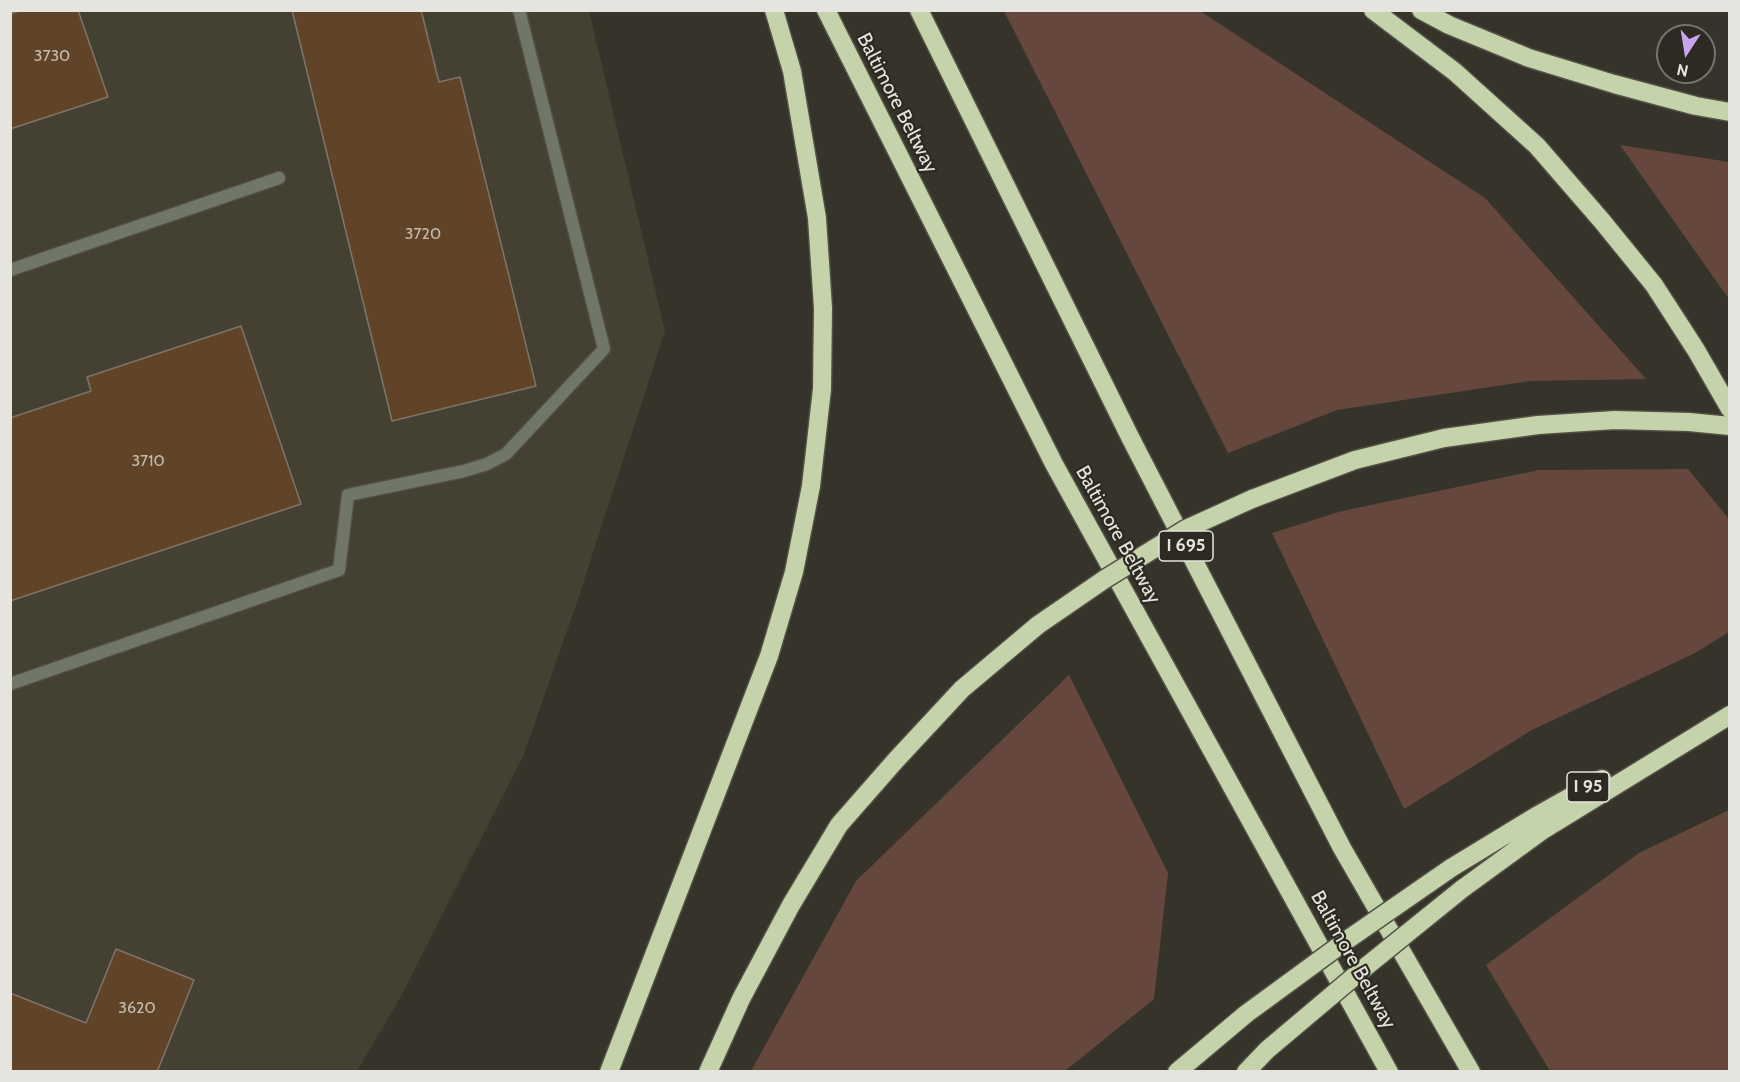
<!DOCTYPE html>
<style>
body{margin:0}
#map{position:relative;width:1740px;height:1082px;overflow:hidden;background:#36342a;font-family:Cabin,sans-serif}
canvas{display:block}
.frame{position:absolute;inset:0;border:12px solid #e5e4de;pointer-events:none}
.north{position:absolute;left:1656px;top:24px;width:60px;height:60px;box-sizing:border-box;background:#2c2a21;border:2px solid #76746d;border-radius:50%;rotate:192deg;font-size:16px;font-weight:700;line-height:24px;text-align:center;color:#e5e4de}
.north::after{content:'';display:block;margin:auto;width:21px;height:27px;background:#c9a5ee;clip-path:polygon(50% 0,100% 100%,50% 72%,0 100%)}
</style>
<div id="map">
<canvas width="1740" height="1082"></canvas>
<div class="frame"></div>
<div class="north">N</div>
</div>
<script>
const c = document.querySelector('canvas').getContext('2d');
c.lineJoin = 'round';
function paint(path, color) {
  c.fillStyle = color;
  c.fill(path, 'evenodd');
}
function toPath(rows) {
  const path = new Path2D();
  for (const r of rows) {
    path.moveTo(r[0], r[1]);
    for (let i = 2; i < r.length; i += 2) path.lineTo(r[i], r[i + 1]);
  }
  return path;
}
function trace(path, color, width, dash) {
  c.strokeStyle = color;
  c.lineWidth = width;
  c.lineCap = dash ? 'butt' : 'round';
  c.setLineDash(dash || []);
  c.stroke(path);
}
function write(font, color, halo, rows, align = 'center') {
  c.font = font + ' Cabin,sans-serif';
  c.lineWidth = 4.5;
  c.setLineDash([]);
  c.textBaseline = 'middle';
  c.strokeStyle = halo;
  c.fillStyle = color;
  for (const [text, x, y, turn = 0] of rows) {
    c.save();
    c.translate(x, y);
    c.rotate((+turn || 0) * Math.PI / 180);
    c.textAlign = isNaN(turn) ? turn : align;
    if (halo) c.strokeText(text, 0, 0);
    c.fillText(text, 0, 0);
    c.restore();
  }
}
paint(toPath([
 [10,11,589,11,665,331,576,605,524,754,399,1000,357,1071,11,1071]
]), '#454132');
paint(toPath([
 [1004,11,1200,11,1485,198,1646,379,1530,381,1337,410,1228,453],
 [1620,145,1729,162,1729,299],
 [1688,469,1729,519,1729,632,1695,653,1532,730,1404,809,1272,533,1342,511,1539,470],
 [1069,675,1168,873,1154,999,1065,1071,751,1071,856,881],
 [1729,810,1729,1071,1550,1071,1486,965,1639,853]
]), '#66473e');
const building = toPath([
 [22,10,78,10,108,97,10,129,10,14,22,10],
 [292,10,421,10,439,82,460,77,536,386,392,421,292,10],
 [241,326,301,504,10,601,10,418,91,391,87,377,241,326],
 [116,949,194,980,157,1072,10,1072,10,993,86,1023,116,949]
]);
paint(building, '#614427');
trace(building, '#7d746c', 1.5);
const lane = toPath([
 [10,270,279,178],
 [10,684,339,570,348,495,464,471,487,464,506,454,604,349,519,10]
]);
const highway = toPath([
 [826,10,1054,464,1389,1072],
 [919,10,1130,437,1342,848,1471,1072],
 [1373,10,1455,72,1537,146,1602,221,1654,285,1696,350,1730,409],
 [1421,10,1449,25,1529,58,1614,84,1696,106,1730,112],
 [1252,499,1355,460,1444,438,1538,425,1615,420,1689,422,1730,426],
 [1451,868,1538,815,1602,779],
 [1462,889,1543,830,1730,715],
 [609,1072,769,656,794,572,811,486,822,389,823,308,817,218,792,71,774,10],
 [708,1072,741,999,791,905,839,825,896,760,962,689,1038,625],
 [1177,1072,1246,1014],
 [1246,1072,1267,1050]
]);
trace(lane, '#525047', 15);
trace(highway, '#525047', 21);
trace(lane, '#707766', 12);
trace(highway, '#c4d3a9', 18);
const highwayBridge = toPath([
 [1038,625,1105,579,1186,529,1252,499],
 [1246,1014,1347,940,1451,868],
 [1267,1050,1363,969,1462,889]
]);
trace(highwayBridge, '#525047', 21, []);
trace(highwayBridge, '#c4d3a9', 18);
write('16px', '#c4bcb0', null, [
 ["3730",52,56],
 ["3720",423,234],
 ["3710",148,461],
 ["3620",137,1008]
]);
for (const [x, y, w] of [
 [1186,546,54],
 [1588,787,42]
]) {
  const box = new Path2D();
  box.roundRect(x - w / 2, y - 15, w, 30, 4.5);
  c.fillStyle = '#2c2a21';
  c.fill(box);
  trace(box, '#e5e4de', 1.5);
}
write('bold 18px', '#e5e4de', null, [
 ["I 695",1186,546],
 ["I 95",1588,787]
]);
write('20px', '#e5e4de', '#2c2a21', [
 ["Baltimore Beltway",897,103,63],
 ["Baltimore Beltway",1118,535,61],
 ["Baltimore Beltway",1353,960,61]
]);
</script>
